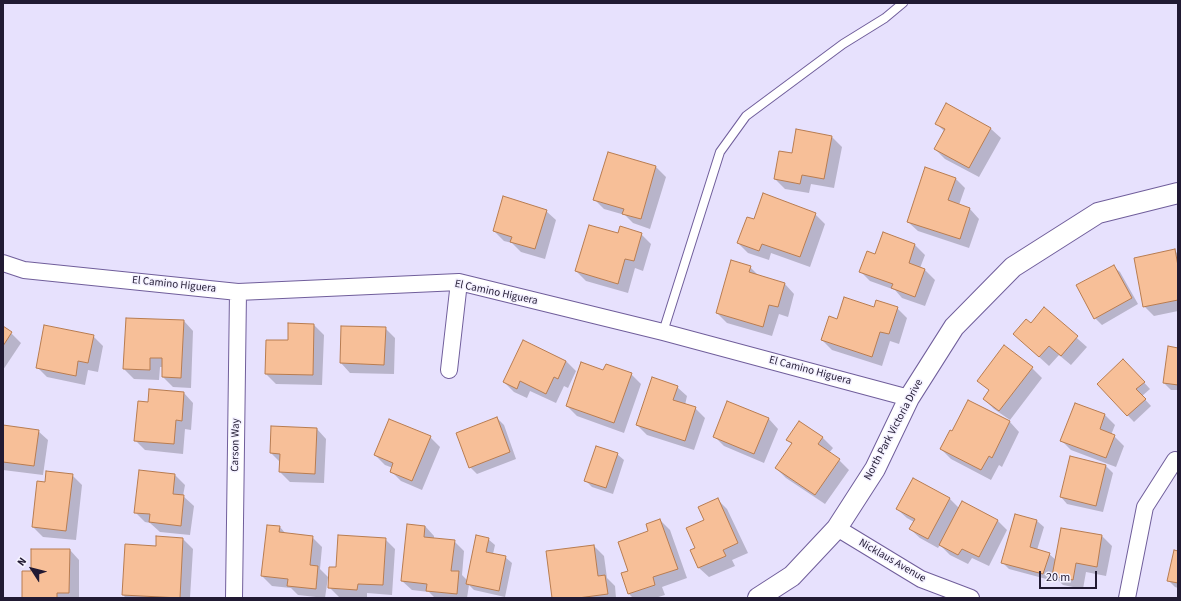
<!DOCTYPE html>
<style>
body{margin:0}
#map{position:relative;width:1181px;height:601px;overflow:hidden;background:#e7e1fd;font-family:"Source Sans 3",sans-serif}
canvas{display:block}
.frame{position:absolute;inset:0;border:4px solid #211a33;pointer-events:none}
.north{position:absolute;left:12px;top:549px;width:40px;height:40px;-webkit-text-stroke:3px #f4f1ff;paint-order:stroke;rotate:306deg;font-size:11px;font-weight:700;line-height:16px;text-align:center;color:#211a33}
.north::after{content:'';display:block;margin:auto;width:14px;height:18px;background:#211a33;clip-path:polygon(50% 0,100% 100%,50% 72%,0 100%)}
.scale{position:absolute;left:1039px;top:571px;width:58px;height:18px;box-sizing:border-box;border:2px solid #211a33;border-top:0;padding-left:5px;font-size:12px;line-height:14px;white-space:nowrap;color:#211a33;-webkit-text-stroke:3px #f4f1ff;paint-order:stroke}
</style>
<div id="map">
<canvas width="1181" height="601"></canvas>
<div class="frame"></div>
<div class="north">N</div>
<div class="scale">20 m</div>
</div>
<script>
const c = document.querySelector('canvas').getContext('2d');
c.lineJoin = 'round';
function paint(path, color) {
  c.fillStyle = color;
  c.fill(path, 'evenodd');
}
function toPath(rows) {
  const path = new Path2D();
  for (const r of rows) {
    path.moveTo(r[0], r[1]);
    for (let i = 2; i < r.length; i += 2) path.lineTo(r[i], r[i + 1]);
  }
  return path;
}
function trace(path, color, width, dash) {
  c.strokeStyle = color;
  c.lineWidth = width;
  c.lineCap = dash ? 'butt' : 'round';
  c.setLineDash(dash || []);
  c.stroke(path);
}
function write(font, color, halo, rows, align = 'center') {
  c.font = font + ' "Source Sans 3",sans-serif';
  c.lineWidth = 3;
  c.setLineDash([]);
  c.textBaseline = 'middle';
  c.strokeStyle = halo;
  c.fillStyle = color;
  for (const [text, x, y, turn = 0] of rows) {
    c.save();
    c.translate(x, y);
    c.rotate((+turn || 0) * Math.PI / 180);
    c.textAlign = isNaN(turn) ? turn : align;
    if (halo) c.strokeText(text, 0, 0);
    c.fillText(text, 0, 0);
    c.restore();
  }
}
paint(toPath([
 [946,104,991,129,1001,138,979,177,945,159,935,149,945,132,936,123],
 [832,137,842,147,834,188,811,184,809,193,785,189,775,179,793,155],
 [608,153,656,167,666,177,650,229,633,223,625,215,604,209,595,200],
 [955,178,965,188,959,205,970,209,979,219,969,248,918,231,908,222],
 [546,211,556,220,545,259,521,252,512,243,504,241,494,231],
 [815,214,825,224,810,267,771,253,769,260,748,253,738,243,754,220],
 [883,233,915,245,925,255,920,268,925,270,935,280,925,306,902,298,895,290,870,281,861,272,875,255],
 [618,234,641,234,651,244,643,271,635,268,628,293,586,281,576,271],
 [1175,251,1178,254,1178,311,1154,316,1144,306],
 [1113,266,1120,272,1138,304,1102,325,1095,318],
 [750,267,760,277,785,284,794,294,788,317,779,314,772,336,727,323,717,313],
 [874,308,897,308,907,318,899,344,890,341,882,366,832,350,822,340,837,320],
 [1044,309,1087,347,1071,365,1059,355,1049,366,1014,334,1031,325],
 [184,321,193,331,191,388,173,387,163,377,163,367,160,367,159,380,134,379,124,369],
 [314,325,324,335,322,385,276,384,266,374],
 [3,328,11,333,21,343,3,370],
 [385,328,395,338,394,374,350,373,341,363],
 [93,336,103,346,98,372,88,370,85,385,47,377,37,367],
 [1004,347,1032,368,1042,378,1010,420,994,409,984,399,990,391,979,381],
 [1178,349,1178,390,1171,390,1164,383],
 [566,361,576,371,568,388,564,386,556,403,530,391,527,398,514,392,504,382],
 [1130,367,1150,389,1142,396,1151,406,1134,422,1098,384],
 [604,371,631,374,641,384,624,433,577,416,567,406],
 [677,387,687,396,685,405,695,408,705,418,694,450,647,435,637,425],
 [184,393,193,403,191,430,185,429,183,454,145,450,135,440,149,403],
 [969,401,1010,422,1019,432,1002,467,999,465,991,480,951,459,941,449,953,432],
 [728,402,769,419,778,429,764,463,724,446,714,436],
 [1075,404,1105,415,1115,425,1111,435,1114,436,1124,446,1116,467,1071,450,1062,441],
 [497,418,504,425,516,459,477,474,470,467],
 [800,422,823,438,833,448,829,453,839,460,849,470,825,504,786,478,776,468,792,444,787,440],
 [3,426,38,431,48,440,43,475,3,470],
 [317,429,326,439,324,483,290,482,280,472,281,463,271,453],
 [430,437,440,447,422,490,401,481,391,471,393,468,385,465,375,455],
 [617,454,624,460,613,494,592,487,585,480],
 [1071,457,1106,466,1113,473,1103,512,1067,504,1061,497],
 [72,475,82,485,76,540,43,537,33,527,46,483],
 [175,475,185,485,183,496,194,506,190,535,160,532,150,523,145,522,135,512],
 [913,479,950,499,959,508,997,520,1007,530,989,566,972,558,968,564,950,555,940,545,938,548,920,538,910,529,914,522,907,518,897,509],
 [717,499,727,509,748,553,732,560,735,566,709,577,699,568,691,551,697,548,705,521],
 [1015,515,1037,521,1044,527,1037,550,1049,554,1056,560,1061,529,1102,536,1112,546,1106,576,1086,572,1083,589,1063,585,1052,574,1050,580,1009,569,1002,562],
 [660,520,670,530,687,578,662,587,665,595,655,598,633,598,629,594,622,574,629,571,649,532],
 [425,526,434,536,434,539,454,541,464,551,462,575,468,581,488,539,495,545,493,554,505,557,512,563,505,597,474,590,469,585,467,598,435,598,429,592,412,590,402,581],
 [280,527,286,534,312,537,322,547,320,569,328,577,325,598,298,595,291,588,272,586,262,576],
 [183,539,193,549,190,598,126,598,123,595,157,547],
 [385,539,395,549,392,595,367,593,367,598,339,597,329,587],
 [594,546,604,556,607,578,615,586,616,598,553,598],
 [70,550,79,560,79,598,23,598,32,572],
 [1178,552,1178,588,1175,587,1168,580]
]), '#0003');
const building = toPath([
 [946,103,991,128,969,168,934,149,945,129,935,124,946,103],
 [796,129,832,136,824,179,802,175,800,184,774,179,779,151,792,153,796,129],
 [608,152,656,166,641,219,622,214,624,209,593,200,608,152],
 [925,167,956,178,948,200,970,208,960,239,907,222,925,167],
 [763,193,816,213,800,257,762,244,759,251,737,243,747,217,754,219,763,193],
 [503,196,547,210,535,249,510,242,512,237,493,231,503,196],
 [589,225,618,233,620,226,642,233,634,261,625,259,618,284,575,271,589,225],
 [883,232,915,244,909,263,925,269,915,297,891,288,893,284,859,272,867,251,875,254,883,232],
 [1175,249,1178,266,1178,300,1143,307,1134,258,1175,249],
 [731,260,751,266,749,272,785,283,778,307,769,305,763,327,716,313,731,260],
 [1114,265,1132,298,1094,319,1076,285,1114,265],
 [844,297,874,307,876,300,898,307,889,334,880,332,872,357,821,340,829,316,837,319,844,297],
 [1044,307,1078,336,1061,356,1049,346,1039,357,1013,334,1026,319,1031,323,1044,307],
 [126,318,184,320,181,378,162,377,162,358,150,358,150,370,123,369,126,318],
 [288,323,314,324,313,375,265,374,266,340,288,340,288,323],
 [44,325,94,335,88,363,78,361,76,376,36,368,44,325],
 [3,326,12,332,3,346,3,326],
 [341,326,386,327,384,365,340,363,341,326],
 [523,340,566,361,558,379,554,377,546,394,520,381,517,389,503,382,523,340],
 [1004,345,1033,367,999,411,983,399,989,390,977,381,1004,345],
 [1168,346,1178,348,1178,385,1163,383,1168,346],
 [1123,359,1145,382,1136,389,1146,399,1127,416,1097,384,1123,359],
 [581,362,603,370,606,364,632,373,614,423,566,406,581,362],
 [652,377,678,386,673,400,696,407,685,441,636,425,652,377],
 [149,389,184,392,182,421,176,420,174,444,134,441,138,401,148,402,149,389],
 [968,400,1010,421,992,458,989,456,981,470,940,449,950,430,952,431,968,400],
 [727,401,769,418,754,454,713,437,727,401],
 [1075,403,1105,414,1100,429,1115,435,1106,458,1060,441,1075,403],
 [497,417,510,452,469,468,456,433,497,417],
 [389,419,431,436,412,481,390,472,393,463,374,455,389,419],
 [799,421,823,437,818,444,840,459,815,495,775,468,792,443,786,440,799,421],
 [3,425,39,430,34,466,3,462,3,425],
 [271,426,317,428,315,474,279,472,280,454,270,453,271,426],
 [596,446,618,453,606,488,584,481,596,446],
 [1070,456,1106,465,1096,506,1060,497,1070,456],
 [139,470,175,474,173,494,184,495,181,526,149,522,150,514,134,513,139,470],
 [46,471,73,474,66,531,32,527,37,481,45,482,46,471],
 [913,478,950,498,928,539,909,529,915,519,896,509,913,478],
 [718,498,738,543,723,550,726,556,698,568,690,550,695,548,686,528,704,520,698,507,718,498],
 [962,501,998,520,979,557,962,549,958,555,939,545,962,501],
 [1015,514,1037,520,1030,547,1050,553,1043,574,1001,563,1015,514],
 [660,519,678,569,653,577,655,585,628,594,621,573,628,571,618,542,648,531,646,524,660,519],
 [407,524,425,526,424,537,455,540,451,571,459,571,457,594,426,591,427,584,401,581,407,524],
 [267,525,280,526,279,532,313,536,310,565,318,566,316,589,287,586,288,579,261,576,267,525],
 [1061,528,1102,535,1097,567,1076,563,1073,580,1052,576,1061,528],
 [338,535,386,538,383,585,358,584,357,590,328,588,329,567,336,567,338,535],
 [476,535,489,538,486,552,506,556,499,591,466,584,476,535],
 [156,536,183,538,180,598,122,595,125,544,156,546,156,536],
 [594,545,598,576,605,575,608,594,578,598,552,598,546,551,594,545],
 [31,549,70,549,69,593,57,593,57,598,22,598,22,571,31,571,31,549],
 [1174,550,1178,551,1178,583,1167,581,1174,550]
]);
paint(building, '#f7bf98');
trace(building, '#b87c50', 1);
const service = toPath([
 [663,332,720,152,746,116,843,44,885,18,903,3]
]);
const minor = toPath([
 [3,263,24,270,238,292,459,282,663,332,909,398],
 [449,370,459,282],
 [837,528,921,579,971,598],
 [234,598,238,292],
 [1127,598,1145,507,1175,460]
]);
const tertiary = toPath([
 [758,598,792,576,837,528,875,469,909,398,954,327,1013,267,1098,213,1178,193]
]);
trace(service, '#705e9b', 10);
trace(minor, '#705e9b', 18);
trace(tertiary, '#705e9b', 22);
trace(service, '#fff', 8);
trace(minor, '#fff', 16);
trace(tertiary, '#fff', 20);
write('11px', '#211a33', '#f4f1ff', [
 ["El Camino Higuera",174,285,6],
 ["El Camino Higuera",496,293,12],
 ["El Camino Higuera",810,371,15],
 ["North Park Victoria Drive",894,430,-62],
 ["Carson Way",236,445,-89],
 ["Nicklaus Avenue",892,561,30]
]);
</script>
